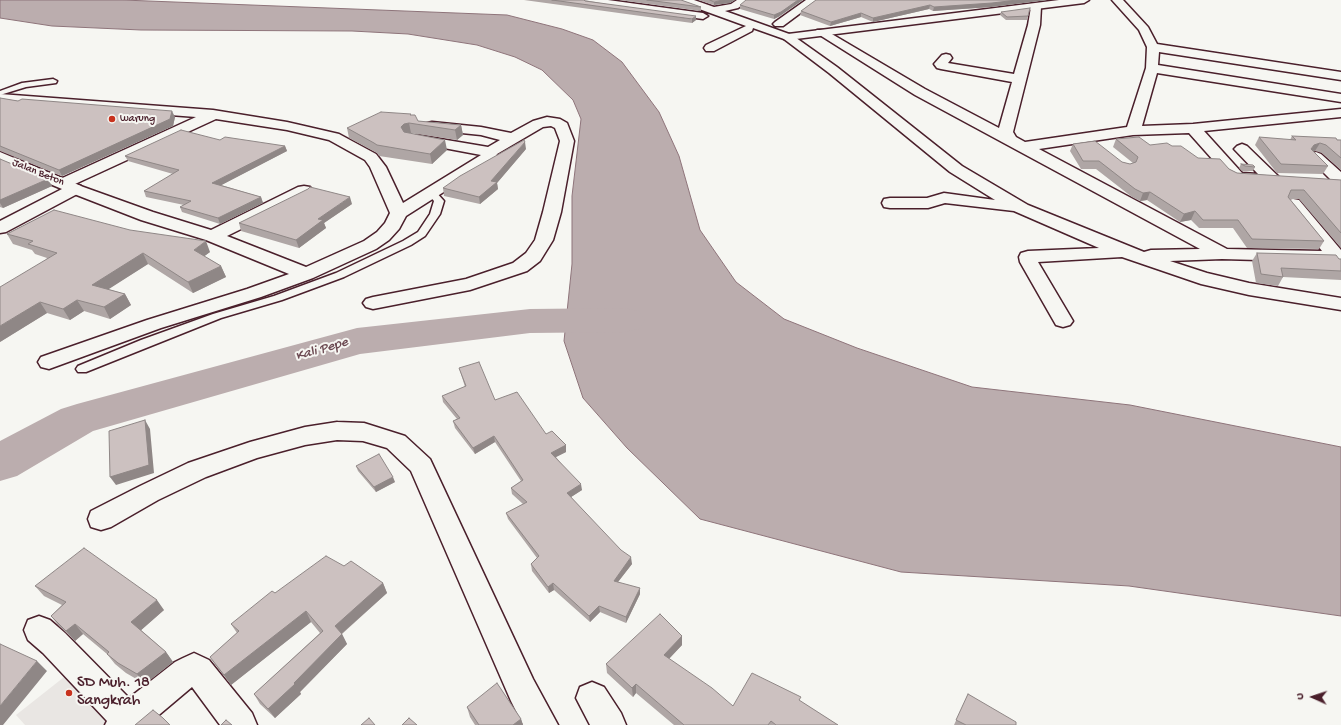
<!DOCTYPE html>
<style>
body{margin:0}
#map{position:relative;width:1341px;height:725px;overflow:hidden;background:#f6f6f2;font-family:"Gochi Hand",sans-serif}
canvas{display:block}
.north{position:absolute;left:1293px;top:677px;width:40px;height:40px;-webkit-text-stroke:3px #f6f6f2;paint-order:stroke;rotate:273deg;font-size:11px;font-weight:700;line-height:16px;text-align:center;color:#4a1f2b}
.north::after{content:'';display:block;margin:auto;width:14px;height:18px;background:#4a1f2b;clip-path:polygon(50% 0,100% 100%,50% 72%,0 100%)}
</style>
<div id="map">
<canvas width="1341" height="725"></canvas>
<div class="north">U</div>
</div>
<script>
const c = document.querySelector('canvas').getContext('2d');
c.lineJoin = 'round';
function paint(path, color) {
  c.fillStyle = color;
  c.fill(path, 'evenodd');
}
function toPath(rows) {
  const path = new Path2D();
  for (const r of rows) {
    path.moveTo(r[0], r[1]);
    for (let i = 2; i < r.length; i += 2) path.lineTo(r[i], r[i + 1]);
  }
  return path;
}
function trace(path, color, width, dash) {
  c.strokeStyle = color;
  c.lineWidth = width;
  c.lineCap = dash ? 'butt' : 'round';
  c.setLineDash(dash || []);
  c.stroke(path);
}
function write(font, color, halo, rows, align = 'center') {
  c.font = font + ' "Gochi Hand",sans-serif';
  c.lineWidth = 4;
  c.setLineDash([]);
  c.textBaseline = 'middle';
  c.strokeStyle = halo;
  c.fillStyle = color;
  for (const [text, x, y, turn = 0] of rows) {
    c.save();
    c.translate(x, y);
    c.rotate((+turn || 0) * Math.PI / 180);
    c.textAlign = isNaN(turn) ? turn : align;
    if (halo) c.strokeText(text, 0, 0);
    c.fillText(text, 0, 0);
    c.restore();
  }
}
paint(toPath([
 [73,670,116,718,107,725,25,725,16,715]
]), '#e9e6e3');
const water = toPath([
 [0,0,123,0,507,15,562,29,593,40,622,62,659,112,679,156,700,230,736,282,784,319,857,348,972,387,1130,405,1341,447,1341,616,1129,586,901,572,700,519,627,448,583,398,564,341,572,264,572,196,581,119,573,100,542,70,515,57,477,45,408,34,352,31,141,30,52,26,0,18,0,0]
]);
paint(water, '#bbadae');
trace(water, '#8e747a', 1);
paint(toPath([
 [625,308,639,311,645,320,639,329,625,332,530,333,360,354,93,431,17,476,0,481,0,441,61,409,77,404,357,328,530,309,625,308]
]), '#bbadae');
const lane = toPath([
 [53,79,57,81,56,83,26,87,0,95,0,91,22,83,53,79],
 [432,190,435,191,444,201,440,214,425,236,411,245,344,277,282,300,221,318,86,372,78,372,76,369,78,366,141,340,213,314,274,296,336,273,403,241,418,232,430,214,434,201,427,193,432,190]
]);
const street = toPath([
 [580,0,608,0,703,13,708,16,703,19,585,3,580,0],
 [679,0,694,0,714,7,731,4,737,0,749,0,738,8,725,11,792,35,837,67,962,166,1028,205,1144,252,1151,250,1200,249,915,95,815,32,817,30,825,30,925,89,999,128,1012,82,941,69,937,68,934,64,942,55,946,54,950,55,952,58,948,63,1014,74,1028,25,1031,7,1032,5,1040,5,1041,7,1040,25,1013,132,1016,137,1025,142,1127,127,1146,68,1147,47,1139,30,1112,0,1123,0,1148,27,1157,44,1341,72,1341,80,1159,52,1158,65,1341,94,1341,102,1157,73,1142,126,1193,124,1341,109,1341,117,1204,131,1242,173,1258,174,1234,149,1237,146,1242,144,1247,146,1278,176,1280,179,1278,182,1272,184,1266,182,1263,179,1262,181,1256,183,1242,183,1230,179,1189,133,1133,135,1039,149,1227,249,1322,251,1285,204,1287,200,1293,199,1299,200,1341,250,1341,268,1334,266,1331,262,1222,259,1170,261,1207,273,1249,283,1341,298,1341,310,1249,295,1201,284,1122,257,1038,262,1073,321,1070,325,1063,327,1056,325,1020,262,1019,257,1021,253,1028,251,1099,248,1014,211,945,203,928,208,890,208,884,207,882,203,884,199,890,198,927,198,944,193,995,200,950,172,829,73,784,39,753,28,752,31,714,51,706,51,704,48,706,45,746,26,680,2,679,0],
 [806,0,818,0,783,26,775,26,773,24,775,22,806,0],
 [0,94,213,110,287,122,339,134,376,154,386,167,403,203,481,155,412,142,410,139,412,136,417,135,488,147,500,140,481,135,432,130,427,129,425,126,427,123,432,122,481,127,511,133,533,121,547,117,560,119,567,123,574,141,561,212,553,240,540,261,527,271,470,290,373,309,366,307,363,303,366,299,373,297,466,279,513,263,526,253,535,240,543,212,560,141,555,128,551,126,543,127,497,154,494,160,406,216,399,229,389,240,376,249,313,278,261,297,161,328,49,369,41,367,38,362,41,357,147,320,247,289,289,274,206,240,141,220,69,192,67,189,68,187,64,188,58,186,56,183,58,180,196,117,0,102,0,94],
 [216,119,287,130,329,140,365,160,370,167,390,213,385,223,377,232,364,241,306,267,227,236,310,195,312,191,310,187,304,186,298,187,211,230,153,212,75,184,216,119],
 [1316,152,1321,154,1341,172,1341,186,1335,184,1308,157,1311,154,1316,152],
 [337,422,364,423,405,436,430,459,533,679,558,725,523,725,511,701,411,471,387,448,363,441,337,440,305,445,257,458,206,477,158,500,111,527,101,530,91,527,88,519,91,511,140,486,188,463,250,442,305,427,337,422],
 [39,616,50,620,65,633,129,698,175,662,183,658,194,653,209,660,252,713,257,725,220,725,192,687,147,725,105,725,107,721,43,653,28,640,24,630,28,620,39,616],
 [592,682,604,687,621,713,626,725,590,725,576,698,580,687,592,682]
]);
const secondary = toPath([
 [1059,0,1089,0,1084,3,788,40,784,39,782,37,784,35,788,34,1059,0],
 [0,152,81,186,83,189,81,192,6,232,0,233,0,221,62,189,0,163,0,152]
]);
trace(lane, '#4a1f2b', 3);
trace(street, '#4a1f2b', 3);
trace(secondary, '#4a1f2b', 3);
paint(lane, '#f6f6f2');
paint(street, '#f6f6f2');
paint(secondary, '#f6f6f2');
paint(toPath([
 [524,0,584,0,696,20,692,23],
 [619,0,681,0,701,7,701,11],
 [698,0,735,0,730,3,714,5],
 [816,0,1047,0,991,7,933,11,929,9,873,22,861,17,830,26,800,15,801,11],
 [740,5,780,16,774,19,740,9],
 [1001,12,1028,16,1027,20,1006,20,1000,15],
 [0,98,18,101,175,117,173,126,62,176,0,151],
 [411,114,411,115,418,121,461,125,463,135,457,140,411,133,408,133,447,150,432,164,379,156,377,153,349,138,347,128],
 [1292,136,1341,140,1341,170,1322,153,1315,151,1313,152,1328,166,1323,174,1277,173,1255,145,1259,137,1290,140],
 [1116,139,1150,145,1172,146,1198,158,1229,169,1237,173,1341,180,1341,248,1299,199,1290,199,1324,241,1319,249,1247,248,1233,228,1199,228,1191,220,1180,222,1147,200,1140,201,1132,197,1096,169,1081,169,1070,151,1073,144,1122,162,1130,164,1133,163,1113,147],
 [220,140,285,146,287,151,221,185,261,197,263,203,220,224,182,212,180,207,184,205,146,197,144,191,173,174,128,161,125,156],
 [526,149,497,183,498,189,480,204,444,196,443,188],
 [0,159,52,186,3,208,0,207],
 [1241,164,1255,167,1253,171,1242,171,1239,168],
 [352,204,324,223,326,228,299,248,241,231,239,223],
 [7,234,210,252,204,256,221,266,226,277,193,293,148,264,108,289,125,294,131,305,110,319,84,311,70,320,47,313,0,342,47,258,35,254,32,250,13,244],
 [1257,253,1341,259,1341,280,1283,277,1278,286,1256,283,1252,261],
 [459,368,495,400,546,434,566,445,566,452,556,457,582,490,571,497,632,564,618,582,640,594,626,623,600,612,590,622,554,590,549,593,532,571,531,564,537,558,508,519,506,513,523,504,512,494,511,488,521,481,495,442,475,454,455,428,453,421,457,419,443,402,442,396,465,387,461,374],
 [356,466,395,482,376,492,358,471],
 [344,566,383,583,387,593,342,634,347,644,300,692,301,694,275,718,260,704,254,694,320,633,311,622,231,685,217,667,210,657,237,633,231,624,275,593],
 [35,586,164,610,141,630,166,652,173,662,145,684,126,673,115,664,107,654,83,634,75,641,59,626,51,616,62,605,44,596],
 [682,636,682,645,669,659,733,706,800,701,838,725,674,725,636,693,633,697,607,673,606,664],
 [968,694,1016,725,954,725],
 [467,707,521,719,523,725,475,725,470,717]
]), '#afa6a5');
paint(toPath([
 [723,0,735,0,730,3,714,5,714,2],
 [798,0,803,0,780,16,774,19,774,15],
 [1017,0,1047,0,991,7,933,11,934,7],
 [930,5,929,9,873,22,873,18],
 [861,13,861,17,830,26,831,22],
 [696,16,696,20,692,23,692,19],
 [172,111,175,117,173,126,62,176,59,170],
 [409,123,411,133,406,134,403,137,401,127,404,124],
 [461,125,463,135,457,140,455,130],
 [445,140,447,150,432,164,430,154],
 [525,142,526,149,497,183,498,189,480,204,479,197,491,181],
 [1320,143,1315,151,1310,153,1311,149,1314,145],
 [285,146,287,151,214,189,212,183],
 [48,179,52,186,3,208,0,203,0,200],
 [1150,192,1147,200,1140,201,1143,193],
 [261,197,263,203,220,224,218,218],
 [350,197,352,204,324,223,326,228,299,248,296,240,318,219],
 [1195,211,1191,220,1180,222,1184,214],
 [206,241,210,252,198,261,194,250],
 [143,253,148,264,98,296,92,285],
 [221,266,226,277,193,293,188,282],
 [125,294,131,305,110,319,104,307],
 [77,300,84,311,70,320,63,309],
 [40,302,47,313,0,342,0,326],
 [145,420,150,429,154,473,116,485,110,477],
 [494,436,495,442,475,454,473,448],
 [566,445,566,452,552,459,551,453],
 [393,477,395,482,376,492,374,487],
 [581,484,582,490,568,499,567,493],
 [631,557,632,564,614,587,614,581],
 [383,583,387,593,339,636,335,626],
 [553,583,554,590,549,593,548,587],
 [640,588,640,594,626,623,626,617],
 [157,600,164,610,139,632,131,622],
 [599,606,600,612,590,622,589,616],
 [306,611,311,622,231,685,224,675],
 [75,624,83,634,75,641,66,631],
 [342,634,347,644,300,692,301,694,275,718,268,709],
 [682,636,682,645,664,664,664,655],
 [166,652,173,662,145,684,137,674],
 [37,661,47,671,3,725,0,725,0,706],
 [636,684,636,693,633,697,632,688],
 [521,719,523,725,513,725]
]), '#8f8786');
const building = toPath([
 [552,0,584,0,585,1,696,16,692,19,552,0],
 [647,0,681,0,701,7,647,0],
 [710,0,723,0,714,2,710,0],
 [746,0,798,0,781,12,774,15,740,5,746,0],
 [816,0,1017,0,992,3,934,7,930,5,873,18,861,13,831,22,801,11,816,0],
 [1030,8,1028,16,1007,17,1001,12,1030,8],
 [0,98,18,101,22,99,172,111,170,119,59,170,0,146,0,98],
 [381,112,411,114,410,115,415,115,418,121,461,125,455,130,409,123,404,124,401,127,404,132,445,140,430,154,377,145,374,143,347,128,381,112],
 [181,130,220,140,225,137,285,146,212,183,261,197,218,218,180,207,191,201,144,191,179,170,125,156,181,130],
 [1292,136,1336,138,1337,140,1341,140,1341,158,1326,145,1320,143,1314,145,1311,149,1328,166,1281,164,1259,137,1296,140,1292,136],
 [1139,137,1150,145,1167,143,1172,146,1181,146,1198,158,1220,159,1229,169,1237,173,1341,180,1341,233,1304,190,1291,190,1288,197,1324,241,1252,239,1238,220,1203,220,1195,211,1184,214,1150,192,1143,193,1135,189,1099,161,1083,161,1073,144,1095,141,1122,162,1130,164,1136,162,1138,157,1116,139,1139,137],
 [524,140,525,142,491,181,497,182,479,197,443,188,460,176,524,140],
 [0,159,48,179,0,200,0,159],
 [1241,164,1253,165,1255,167,1245,166,1241,164],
 [310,187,350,197,318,219,323,220,296,240,239,223,308,189,310,187],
 [54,210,130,230,206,241,194,250,221,266,188,282,143,253,92,285,125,294,104,307,77,300,63,309,40,302,0,326,0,287,57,253,28,244,33,241,7,234,54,210],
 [1257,253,1336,255,1339,259,1341,259,1341,271,1281,268,1283,277,1261,274,1257,253],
 [479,362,495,400,517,392,546,434,552,431,566,445,551,453,581,484,567,493,621,550,631,557,614,581,640,588,626,617,599,606,589,616,553,583,548,587,531,564,539,556,506,513,527,502,511,488,523,480,494,436,473,448,453,421,460,418,442,396,466,386,459,368,479,362],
 [145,420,149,465,110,477,109,431,145,420],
 [379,454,393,477,374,487,356,466,379,454],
 [84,548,157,600,131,622,166,652,137,674,118,663,107,654,109,652,75,624,66,631,51,616,66,602,35,586,84,548],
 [326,556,344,566,351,561,383,583,335,626,342,634,294,683,295,684,268,709,254,694,323,631,306,611,224,675,210,657,239,631,231,624,272,591,275,593,326,556],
 [660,614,682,636,664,655,712,688,733,706,752,673,801,697,799,700,838,725,776,725,771,721,768,725,684,725,636,684,632,688,606,664,660,614],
 [0,644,37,661,0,706,0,644],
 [497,683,521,719,513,725,479,725,467,707,497,683],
 [968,694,1016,722,1016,725,966,725,956,720,968,694],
 [153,710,163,718,170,725,135,725,153,710],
 [369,718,375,725,361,725,369,718],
 [409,718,417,725,402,725,409,718],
 [226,720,232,725,221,725,226,720]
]);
paint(building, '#ccc1c0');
trace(building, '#8f8786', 1);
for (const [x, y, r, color] of [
 [112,119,4,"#c8321e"],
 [69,693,4,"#c8321e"]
]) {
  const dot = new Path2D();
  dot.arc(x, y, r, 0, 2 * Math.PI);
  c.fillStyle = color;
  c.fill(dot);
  trace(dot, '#f6f6f2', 1.5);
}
write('11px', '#4a1f2b', '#f6f6f2', [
 ["warung",120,119]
], 'left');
write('11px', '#4a1f2b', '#f6f6f2', [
 ["Jalan Beton",38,173,22]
]);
write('italic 14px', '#6c4a52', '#f6f6f2', [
 ["Kali Pepe",322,350,-16]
]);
write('16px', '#4a1f2b', '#f6f6f2', [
 ["SD Muh. 18",77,684],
 ["Sangkrah",77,702]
], 'left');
</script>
